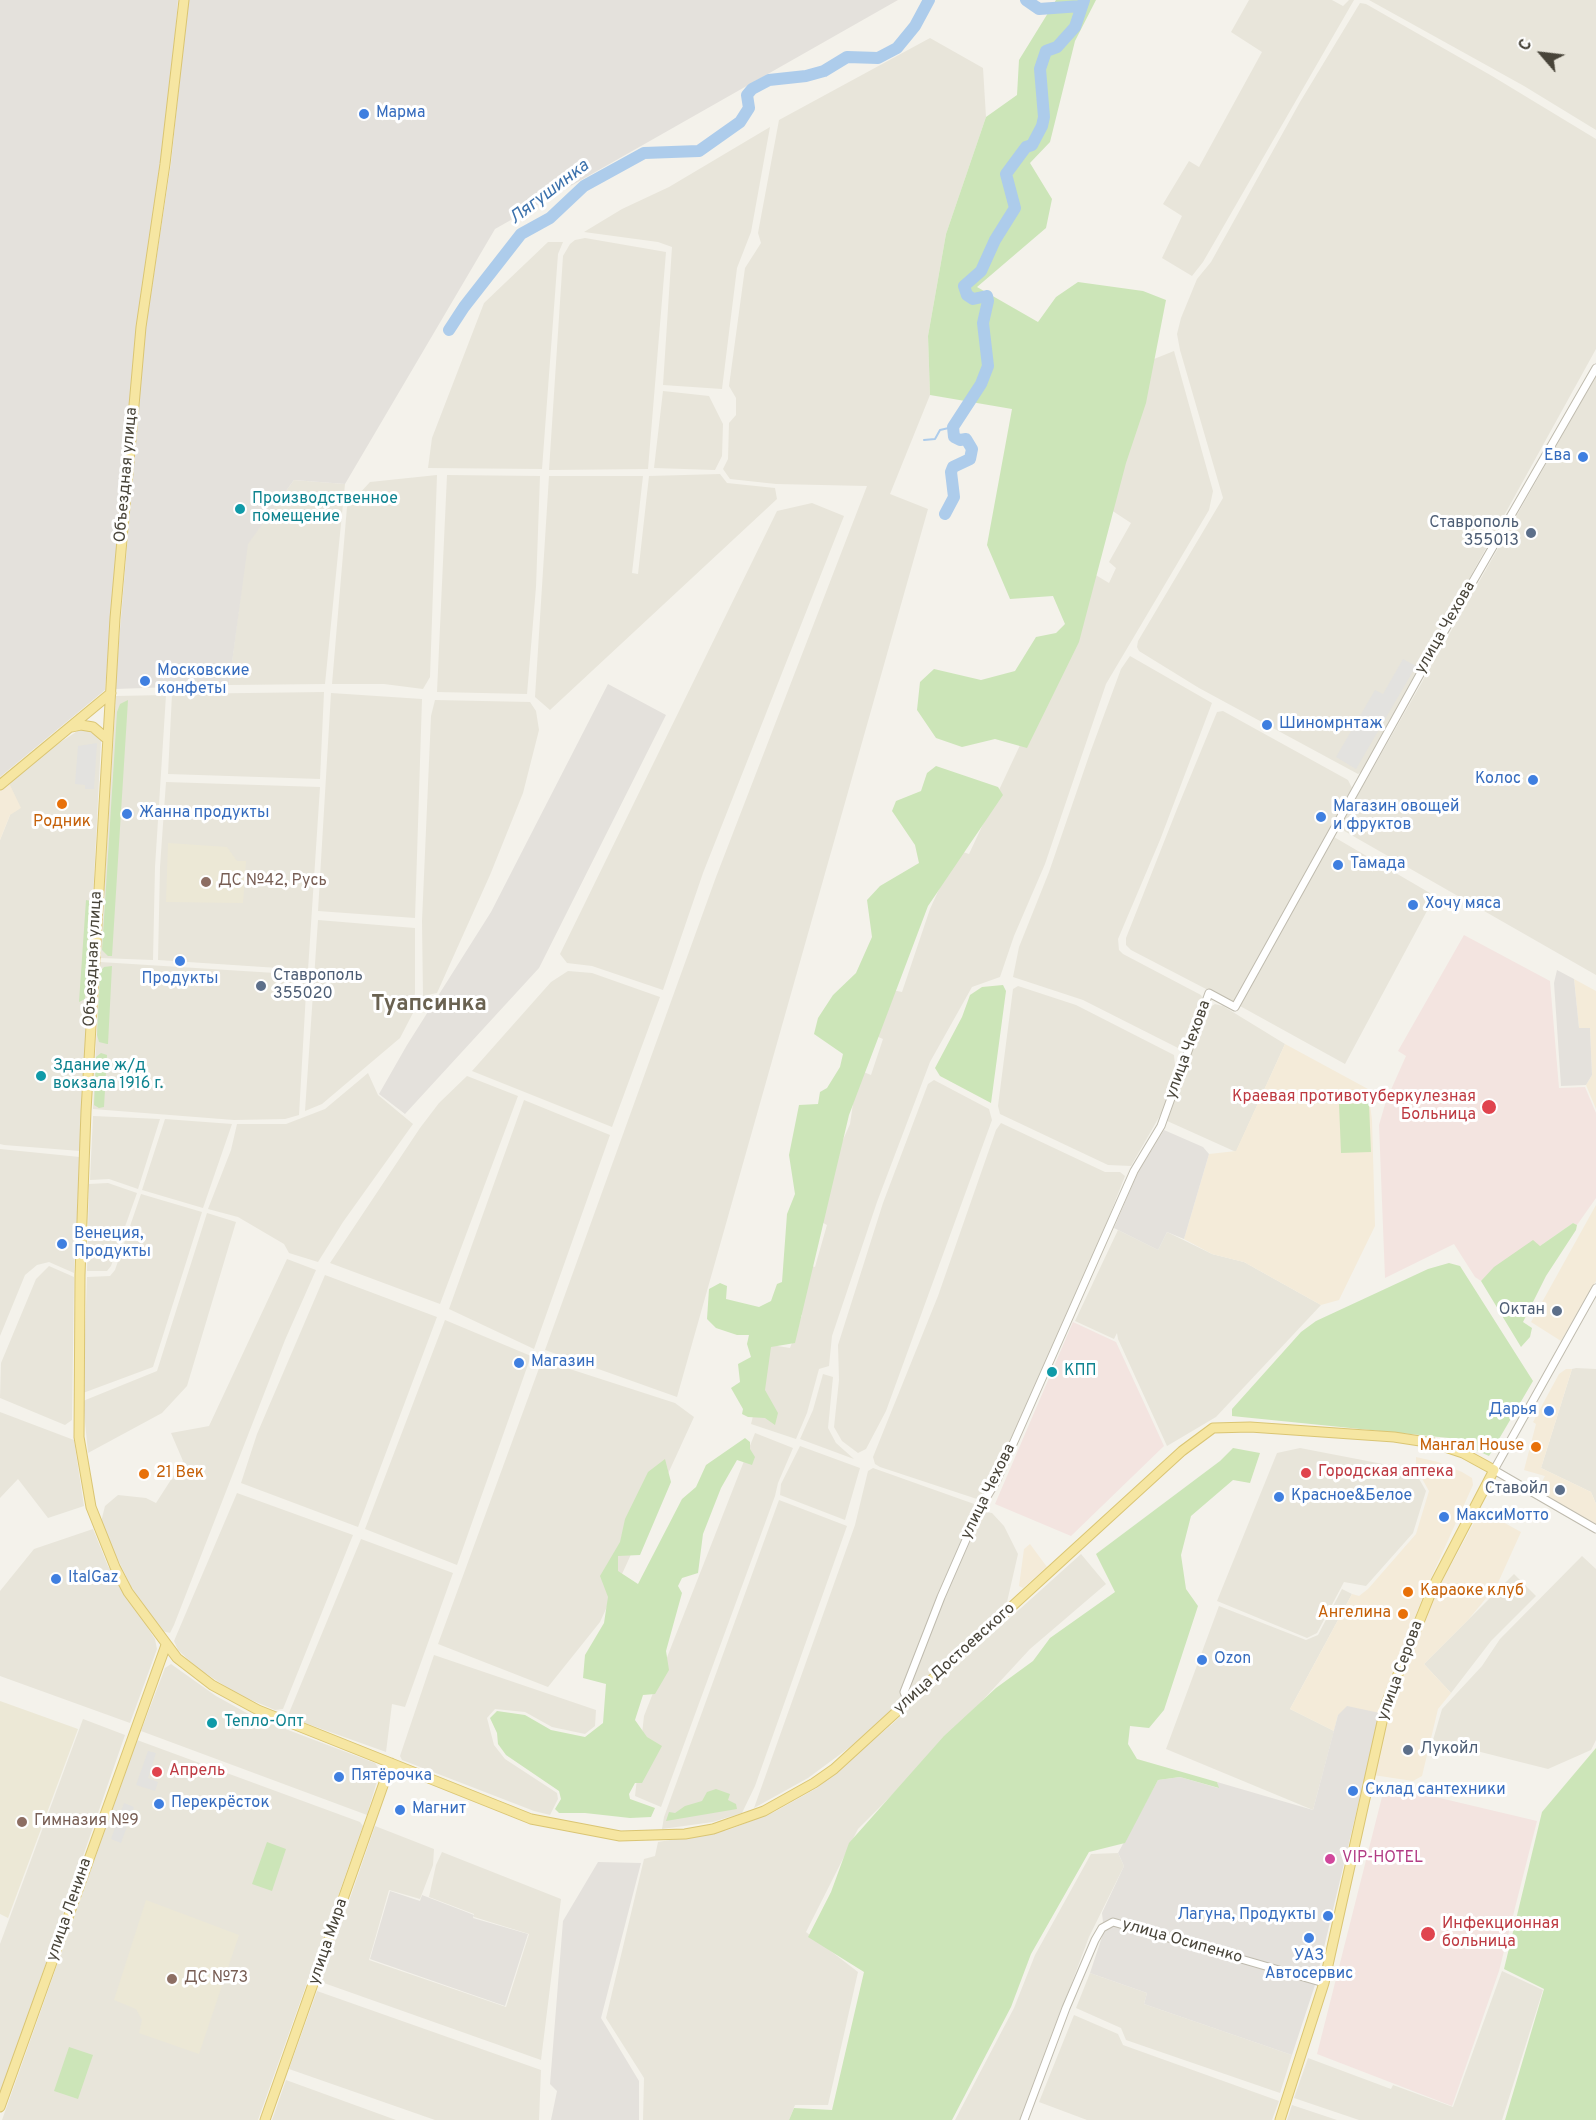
<!DOCTYPE html>
<meta charset="utf-8">
<style>
body{margin:0}
#map{position:relative;width:1596px;height:2120px;overflow:hidden;background:#f4f2eb;font-family:Overpass,sans-serif}
canvas{display:block}
.north{position:absolute;left:1512px;top:24px;width:60px;height:60px;-webkit-text-stroke:4px #fff;paint-order:stroke;rotate:298deg;font-size:16px;font-weight:700;line-height:24px;text-align:center;color:#484439}
.north::after{content:'';display:block;margin:auto;width:21px;height:27px;background:#484439;clip-path:polygon(50% 0,100% 100%,50% 72%,0 100%)}
</style>
<div id="map">
<canvas width="1596" height="2120"></canvas>
<div class="north">С</div>
</div>
<script>
const c = document.querySelector('canvas').getContext('2d');
c.lineJoin = 'round';
function paint(path, color) {
  c.fillStyle = color;
  c.fill(path, 'evenodd');
}
function toPath(rows) {
  const path = new Path2D();
  for (const r of rows) {
    path.moveTo(r[0], r[1]);
    for (let i = 2; i < r.length; i += 2) path.lineTo(r[i], r[i + 1]);
  }
  return path;
}
function trace(path, color, width, dash) {
  c.strokeStyle = color;
  c.lineWidth = width;
  c.lineCap = dash ? 'butt' : 'round';
  c.setLineDash(dash || []);
  c.stroke(path);
}
function write(font, color, halo, rows, align = 'center') {
  c.font = font + ' Overpass,sans-serif';
  c.lineWidth = 6;
  c.setLineDash([]);
  c.textBaseline = 'middle';
  c.strokeStyle = halo;
  c.fillStyle = color;
  for (const [text, x, y, turn = 0] of rows) {
    c.save();
    c.translate(x, y);
    c.rotate((+turn || 0) * Math.PI / 180);
    c.textAlign = isNaN(turn) ? turn : align;
    if (halo) c.strokeText(text, 0, 0);
    c.fillText(text, 0, 0);
    c.restore();
  }
}
paint(toPath([
 [1249,0,1332,0,1343,6,1349,0,1354,0,1203,262,1192,276,1162,258,1182,216,1163,204,1189,161,1199,167,1262,52,1231,32],
 [1369,0,1596,0,1596,130,1524,86],
 [1360,3,1366,4,1492,76,1596,139,1596,349,1363,771,1358,774,1199,688,1139,651,1137,647,1138,641,1223,498,1180,350,1177,334,1181,318,1197,279,1211,262,1300,102],
 [930,38,983,68,986,117,946,234,928,336,930,395,890,494,928,509,677,1397,545,1350,716,877,867,486,776,484,730,479,723,469,728,459,729,423,736,415,736,398,729,386,745,268,761,243,758,233,779,120],
 [770,127,751,232,737,268,722,389,663,385,672,247,658,242,584,232,622,209,669,187],
 [585,238,666,252,648,469,549,470,563,256,570,244,575,240],
 [548,242,563,242,558,254,542,469,428,468,432,438,484,303],
 [1174,351,1213,491,1209,510,1106,684,1045,864,1014,936,1000,977,972,987,930,1062,877,1202,832,1336,829,1366,819,1369,807,1413,796,1439,751,1424,771,1345,790,1348,802,1315,790,1310,793,1259,815,1267,827,1225,814,1218,827,1176,850,1124,854,1097,849,1066,871,1075,883,1039,876,1036,892,990,902,992,930,909,957,850,969,854,1029,726,1080,630,1084,568,1109,583,1116,568,1109,562,1131,523,1108,508,1149,361],
 [1596,376,1596,975,1339,828],
 [663,391,709,396,723,424,722,456,715,470,654,468],
 [720,474,727,483,775,488,777,499,550,710,535,697,549,476,643,476,632,573,638,574,649,476],
 [437,475,430,677,423,689,384,684,332,684,347,507,370,482],
 [447,475,540,476,536,587,527,694,437,692],
 [294,480,345,484,325,684,229,685,247,544],
 [812,503,844,516,703,873,663,990,592,966,567,963,560,954,777,511],
 [1130,656,1212,703,1160,840,1118,939,1119,950,1123,954,1201,995,1203,999,1194,1023,1183,1045,1178,1048,1083,1000,1013,977,1019,947,1049,872,1090,753,1121,669],
 [324,692,320,779,168,774,172,694],
 [331,693,422,699,415,918,318,911],
 [166,695,155,867,153,960,100,958,116,696],
 [435,700,530,702,536,711,539,730,523,793,490,875,437,993,423,996,422,921,431,716],
 [1223,711,1348,780,1352,788,1235,1001,1231,1002,1131,950,1126,945,1126,938,1177,809,1217,712],
 [82,728,91,730,101,741,80,1151,4,1145,0,1144,0,840,10,815,9,783,53,747],
 [166,782,320,787,308,970,158,960,160,867],
 [1334,837,1435,896,1345,1064,1240,1006],
 [318,920,415,928,415,992,413,1013,400,1038,322,1104,305,1111],
 [100,962,307,975,299,1115,285,1119,234,1120,93,1109],
 [568,971,592,973,660,997,612,1127,472,1071,551,982],
 [1018,986,1076,1005,1174,1055,1176,1075,1162,1112,1131,1166,1108,1165,1000,1114,998,1106,1013,989],
 [1215,1004,1223,1006,1285,1044,1236,1152,1165,1120,1207,1009],
 [368,1073,378,1095,413,1124,343,1222,318,1262,289,1253,284,1244,238,1217,208,1209,231,1150,237,1124,286,1124,325,1109],
 [467,1076,518,1096,440,1304,330,1263,420,1128,439,1103],
 [934,1080,989,1109,992,1120,886,1411,866,1449,858,1453,842,1441,834,1427,839,1380,838,1345,883,1203,928,1084],
 [524,1100,610,1135,534,1349,449,1309],
 [93,1116,160,1119,138,1189,109,1179,90,1180],
 [165,1119,232,1124,203,1208,142,1190],
 [1001,1123,1105,1172,1120,1172,1125,1176,1098,1245,990,1489,985,1499,980,1500,880,1467,875,1464,873,1457,938,1296,996,1130],
 [0,1149,80,1157,74,1273,49,1262,37,1265,25,1275,0,1336],
 [108,1183,137,1193,111,1266,107,1271,87,1271,89,1184],
 [141,1194,202,1212,153,1367,83,1393,87,1277,110,1276,115,1270],
 [207,1213,236,1222,187,1386,162,1413,88,1453,83,1401,157,1371],
 [1118,1230,1158,1250,1167,1232,1212,1254,1244,1262,1321,1305,1216,1417,1167,1446,1118,1339,1117,1333,1114,1339,1075,1321],
 [287,1259,316,1270,285,1340,174,1625,170,1633,162,1631,132,1588,110,1544,101,1522,105,1506,118,1495,146,1498,156,1503,183,1461,171,1433,209,1426],
 [49,1266,74,1277,72,1420,65,1425,0,1398,1,1363,36,1279],
 [325,1275,437,1317,358,1527,241,1483,257,1434],
 [445,1320,531,1356,457,1565,365,1529],
 [542,1360,675,1403,694,1417,600,1622,548,1687,438,1644],
 [1576,1368,1596,1369,1596,1504,1591,1492,1541,1468,1572,1369],
 [823,1374,833,1377,828,1428,836,1443,854,1459,800,1439,813,1410],
 [0,1412,74,1440,84,1506,48,1518,18,1479,0,1498],
 [755,1433,793,1448,778,1483,775,1496,661,1807,635,1796,644,1716],
 [800,1446,860,1468,845,1520,780,1495,781,1484],
 [1300,1448,1414,1470,1426,1491,1413,1533,1366,1586,1344,1582,1317,1633,1307,1638,1217,1601,1277,1453],
 [873,1468,977,1505,937,1596,902,1692,905,1698,850,1747,808,1778,754,1808,855,1525,868,1471],
 [237,1493,353,1535,283,1709,275,1710,237,1694,196,1667,178,1650,174,1641],
 [779,1500,847,1526,755,1786,742,1813,713,1822,662,1829,664,1817],
 [985,1512,992,1513,1004,1526,1018,1554,1007,1602,912,1692,911,1684,935,1618,979,1516],
 [93,1529,108,1566,155,1639,157,1649,130,1723,0,1676,0,1591,34,1549],
 [361,1539,453,1573,405,1707,392,1704,386,1752,291,1718,289,1713],
 [1081,1554,1106,1584,1030,1649,932,1755,858,1829,806,1932,858,1972,828,2105,795,2105,789,2120,643,2120,644,2078,606,2018,644,1859,655,1856,658,1842,728,1830,774,1812,817,1788,891,1725],
 [1582,1556,1596,1569,1596,1740,1591,1750,1548,1769,1433,1740,1442,1709,1482,1666,1500,1639],
 [1514,1574,1536,1596,1491,1641,1451,1693,1424,1664],
 [1342,1589,1352,1594,1290,1709,1334,1731,1313,1810,1166,1749,1219,1606,1306,1640,1318,1635],
 [434,1655,596,1710,595,1726,585,1734,552,1727,525,1712,495,1709,487,1718,494,1745,505,1759,557,1793,558,1799,550,1815,534,1811,402,1760,400,1756],
 [171,1664,216,1696,254,1717,375,1763,380,1771,367,1815,141,1731,165,1668],
 [83,1719,125,1735,0,2096,0,1944],
 [137,1740,360,1822,363,1826,258,2120,2,2120],
 [375,1826,434,1849,433,1865,420,1899,389,1890,369,1960,506,2007,529,1934,474,1917,474,1914,429,1897,436,1865,442,1852,561,1899,541,2060,321,1982],
 [1118,1853,1124,1866,1089,1937,1020,2120,955,2120,1014,2008,1035,1955,1091,1854],
 [1502,1971,1543,1990,1502,2120,1359,2120,1294,2098,1308,2058,1391,2089,1393,2085,1453,2107],
 [1090,1973,1147,1993,1144,2004,1292,2055,1280,2093,1126,2040,1121,2028,1076,2008],
 [317,1991,541,2070,539,2120,435,2120,289,2069],
 [1074,2015,1118,2034,1123,2045,1279,2101,1272,2120,1087,2120,1039,2102],
 [286,2080,396,2120,272,2120],
 [1292,2105,1337,2120,1287,2120]
]), '#e8e5da');
paint(toPath([
 [9,783,21,808,10,815,0,840,0,790],
 [1574,979,1596,991,1596,1109,1586,1085,1592,1075,1590,1028,1579,1029],
 [1285,1044,1368,1089,1372,1120,1375,1226,1339,1300,1321,1305,1244,1262,1212,1254,1184,1239,1209,1154,1236,1151],
 [1596,1205,1596,1281,1561,1341,1531,1322],
 [1566,1369,1572,1369,1541,1468,1591,1492,1596,1504,1596,1525,1537,1491,1545,1476,1524,1470,1536,1424,1533,1422,1559,1374],
 [1416,1457,1438,1462,1462,1472,1472,1478,1473,1485,1430,1580,1389,1681,1380,1713,1338,1715,1334,1731,1290,1709,1352,1594,1359,1596,1368,1589,1416,1534,1429,1491,1416,1468],
 [1481,1510,1521,1532,1497,1585,1468,1620,1424,1664,1451,1693,1438,1709,1422,1776,1413,1781,1373,1775,1394,1699,1435,1594],
 [1030,1544,1047,1567,1023,1588,1019,1586,1024,1549]
]), '#f4ebd9');
paint(toPath([
 [0,0,178,0,170,93,136,332,105,690,0,777],
 [188,0,898,0,495,229,345,484,294,480,248,544,229,685,115,689,145,332,171,163],
 [608,684,666,715,539,968,405,1114,379,1094,407,1045,491,912],
 [1557,970,1574,979,1579,1028,1590,1028,1592,1075,1586,1085,1561,1086,1554,983],
 [1164,1130,1203,1147,1209,1154,1184,1239,1167,1232,1158,1250,1114,1228,1137,1174],
 [1347,1706,1380,1713,1315,1985,1292,2055,1144,2004,1147,1993,1090,1973,1104,1931,1102,1913,1124,1866,1118,1853,1158,1780,1180,1777,1218,1788,1217,1782,1313,1810,1338,1715],
 [598,1862,641,1863,601,2018,639,2081,639,2120,551,2120,557,2091,550,2084,563,1921],
 [390,1891,420,1901,422,1895,474,1915,473,1918,528,1934,505,2006,370,1959]
]), '#e4e1dc');
paint(toPath([
 [168,843,227,847,237,861,246,861,243,903,166,902],
 [0,1701,78,1729,8,1918,0,1914],
 [146,1900,239,1935,199,2054,139,2033,142,2020,136,2009,114,2000]
]), '#ece8d6');
paint(toPath([
 [1464,935,1550,981,1559,1088,1585,1087,1596,1113,1596,1198,1577,1225,1573,1223,1540,1246,1493,1270,1481,1281,1475,1277,1454,1244,1385,1278,1379,1125,1386,1101,1406,1056,1398,1051],
 [1073,1322,1116,1342,1164,1446,1071,1536,995,1504],
 [1385,1785,1537,1821,1499,1971,1452,2106,1317,2054]
]), '#f3e4e0');
paint(toPath([
 [1056,0,1096,0,1075,41,1050,142,1030,163,1052,199,1046,228,977,287,1038,322,1056,297,1078,282,1143,291,1166,300,1146,403,1126,463,1079,642,1027,748,995,739,962,747,936,738,917,710,920,682,934,669,981,680,1015,671,1036,637,1056,633,1065,624,1053,596,1010,599,987,545,1012,409,930,395,928,336,946,234,986,117,1017,95,1019,60],
 [128,700,112,956,108,956,102,950,117,712,120,704],
 [936,766,998,787,1003,795,928,906,849,1115,795,1343,771,1347,765,1390,778,1413,775,1425,765,1418,748,1417,742,1414,743,1409,731,1388,740,1382,738,1364,751,1357,747,1344,749,1335,737,1335,716,1328,707,1319,709,1289,720,1283,727,1286,726,1299,759,1307,771,1301,777,1284,782,1282,787,1214,795,1194,789,1155,799,1105,818,1104,820,1092,827,1088,840,1067,843,1054,814,1034,818,1018,833,995,856,973,872,937,867,900,880,886,919,863,915,845,892,811,896,801,921,791,927,773],
 [86,900,91,901,85,999,79,1002],
 [112,966,108,1044,107,1044,99,1042,97,1035,100,972,104,967],
 [1003,985,1006,991,991,1103,940,1076,935,1068,962,1017,970,995,982,987],
 [101,1053,107,1055,104,1107,99,1108,94,1105,96,1057],
 [1369,1103,1371,1152,1341,1153,1339,1104],
 [1573,1223,1577,1225,1576,1230,1546,1276,1523,1322,1532,1328,1530,1337,1521,1347,1481,1281,1494,1267,1533,1240,1540,1246],
 [1449,1263,1460,1266,1533,1381,1489,1456,1449,1438,1232,1416,1232,1409,1301,1332,1316,1321,1428,1269],
 [745,1438,750,1442,750,1449,755,1457,752,1465,737,1460,721,1488,703,1534,698,1573,682,1578,678,1586,682,1593,666,1651,669,1670,655,1694,643,1695,635,1720,647,1737,662,1746,642,1783,635,1783,629,1794,630,1799,655,1808,651,1817,630,1818,585,1813,559,1813,555,1809,561,1799,559,1791,506,1755,498,1744,497,1733,490,1718,497,1711,525,1715,551,1730,585,1737,603,1723,606,1684,583,1678,585,1655,604,1623,608,1597,600,1576,620,1542,625,1519,648,1472,665,1459,671,1482,640,1555,618,1556,618,1571,638,1584,682,1499,696,1487,706,1465],
 [1233,1448,1260,1453,1250,1483,1233,1480,1191,1516,1181,1555,1186,1589,1198,1606,1164,1710,1149,1728,1130,1726,1128,1744,1137,1759,1217,1782,1219,1788,1180,1777,1158,1780,1125,1843,1089,1852,1031,1954,1011,2007,952,2120,789,2120,794,2108,832,2110,864,1972,808,1937,831,1892,849,1843,944,1736,996,1688,1033,1661,1050,1638,1115,1592,1096,1554,1220,1461],
 [1596,1748,1596,2120,1505,2120,1544,1989,1504,1969,1542,1812],
 [716,1789,730,1794,728,1800,736,1804,737,1809,666,1821,669,1812,675,1813,685,1806,702,1801,707,1792],
 [267,1842,286,1849,272,1891,252,1884],
 [69,2047,93,2055,78,2099,54,2091]
]), '#cce5b8');
paint(toPath([
 [1403,659,1416,666,1356,769,1336,757,1375,690,1383,694],
 [97,743,94,789,85,789,85,785,75,784,78,746],
 [148,1751,156,1753,148,1778,158,1782,155,1791,136,1785],
 [124,1803,134,1807,121,1843,111,1839]
]), '#e3e2df');
trace(toPath([
 [924,440,935,439,940,430,953,427]
]), '#adcceb', 2);
trace(toPath([
 [1026,0,1039,9,1081,6],
 [449,330,464,307,521,234,550,218,584,186,644,153,699,151,740,122,749,108,747,95,752,89,769,80,806,76,824,71,847,57,878,58,897,48,915,26,929,0],
 [945,514,954,497,951,472,953,467,970,459,972,449,966,439,960,440,954,437,953,427,981,384,988,366,983,323,988,301,987,296,973,299,967,295,964,286,981,271,995,240,1015,208,1006,174,1026,147,1032,145,1042,126,1044,117,1040,69,1046,51,1057,47,1075,27,1084,0]
]), '#adcceb', 12);
const minor = toPath([
 [1596,1288,1494,1470,1596,1529],
 [908,1702,904,1692,941,1597,979,1510,997,1480,1134,1171,1161,1126,1209,993,1235,1007,1438,642,1596,368],
 [1024,2120,1066,2008,1095,1940,1102,1928,1113,1922,1324,1983]
]);
const major = toPath([
 [184,0,165,164,141,327,115,618,86,1111,80,1275,79,1437,91,1507,115,1567,128,1592,177,1658,212,1685,258,1710,531,1819,620,1836,685,1834,713,1829,764,1811,814,1783,834,1769,1182,1451,1213,1428,1250,1427,1394,1437,1433,1443,1463,1453,1494,1470,1434,1585,1386,1704,1324,1983,1280,2120],
 [72,727,81,725,93,727,106,738],
 [0,785,111,693],
 [0,2107,166,1645],
 [265,2120,391,1763]
]);
trace(minor, '#bfbbae', 9);
trace(major, '#dac573', 11);
trace(minor, '#fff', 7);
trace(major, '#f6e6a2', 9);
for (const [x, y, r, color] of [
 [364,114,6,"#3f7fe0"],
 [1583,457,6,"#3f7fe0"],
 [240,509,6,"#0f9aa8"],
 [1531,533,6,"#5c6f8a"],
 [145,681,6,"#3f7fe0"],
 [1267,725,6,"#3f7fe0"],
 [1533,780,6,"#3f7fe0"],
 [62,804,6,"#e8710a"],
 [127,814,6,"#3f7fe0"],
 [1321,817,6,"#3f7fe0"],
 [1338,865,6,"#3f7fe0"],
 [206,882,6,"#8d6e63"],
 [1413,905,6,"#3f7fe0"],
 [180,961,6,"#3f7fe0"],
 [261,986,6,"#5c6f8a"],
 [41,1076,6,"#0f9aa8"],
 [1489,1107,8,"#e0444e"],
 [62,1244,6,"#3f7fe0"],
 [1557,1311,6,"#5c6f8a"],
 [519,1363,6,"#3f7fe0"],
 [1052,1372,6,"#0f9aa8"],
 [1549,1411,6,"#3f7fe0"],
 [1536,1447,6,"#e8710a"],
 [1306,1473,6,"#e0444e"],
 [144,1474,6,"#e8710a"],
 [1560,1490,6,"#5c6f8a"],
 [1279,1497,6,"#3f7fe0"],
 [1444,1517,6,"#3f7fe0"],
 [56,1579,6,"#3f7fe0"],
 [1408,1592,6,"#e8710a"],
 [1403,1614,6,"#e8710a"],
 [1202,1660,6,"#3f7fe0"],
 [212,1723,6,"#0f9aa8"],
 [1408,1750,6,"#5c6f8a"],
 [157,1772,6,"#e0444e"],
 [339,1777,6,"#3f7fe0"],
 [1353,1791,6,"#3f7fe0"],
 [159,1804,6,"#3f7fe0"],
 [400,1810,6,"#3f7fe0"],
 [22,1822,6,"#8d6e63"],
 [1330,1859,6,"#d1479c"],
 [1328,1916,6,"#3f7fe0"],
 [1428,1934,8,"#e0444e"],
 [1309,1938,6,"#3f7fe0"],
 [172,1979,6,"#8d6e63"]
]) {
  const dot = new Path2D();
  dot.arc(x, y, r, 0, 2 * Math.PI);
  c.fillStyle = color;
  c.fill(dot);
  trace(dot, '#fff', 2);
}
write('16px', '#366cbe', '#fff', [
 ["Марма",376,114],
 ["Ева",1571,457,"right"],
 ["Московские",157,672],
 ["конфеты",157,690],
 ["Шиномрнтаж",1279,725],
 ["Колос",1521,780,"right"],
 ["Магазин овощей",1333,808],
 ["и фруктов",1333,826],
 ["Жанна продукты",139,814],
 ["Тамада",1350,865],
 ["Хочу мяса",1425,905],
 ["Продукты",180,980,"center"],
 ["Венеция,",74,1235],
 ["Продукты",74,1253],
 ["Магазин",531,1363],
 ["Дарья",1537,1411,"right"],
 ["Красное&Белое",1291,1497],
 ["МаксиМотто",1456,1517],
 ["ItalGaz",68,1579],
 ["Ozon",1214,1660],
 ["Пятёрочка",351,1777],
 ["Склад сантехники",1365,1791],
 ["Перекрёсток",171,1804],
 ["Магнит",412,1810],
 ["Лагуна, Продукты",1316,1916,"right"],
 ["УАЗ",1309,1957,"center"],
 ["Автосервис",1309,1975,"center"]
], 'left');
write('16px', '#484439', '#fff', [
 ["Объездная улица",127,475,-85],
 ["улица Чехова",1446,628,-60],
 ["Объездная улица",94,959,-87],
 ["улица Чехова",1189,1050,-70],
 ["улица Чехова",989,1492,-64],
 ["улица Достоевского",955,1659,-42],
 ["улица Серова",1401,1671,-70],
 ["улица Ленина",70,1910,-71],
 ["улица Мира",329,1942,-71],
 ["улица Осипенко",1182,1942,16]
]);
write('16px', '#0d838f', '#fff', [
 ["Производственное",252,500],
 ["помещение",252,518],
 ["Здание ж/д",53,1067],
 ["вокзала 1916 г.",53,1085],
 ["КПП",1064,1372],
 ["Тепло-Опт",224,1723]
], 'left');
write('16px', '#4e5e75', '#fff', [
 ["Ставрополь",1519,524],
 ["355013",1519,542],
 ["Ставрополь",273,977,"left"],
 ["355020",273,995,"left"],
 ["Октан",1545,1311],
 ["Ставойл",1548,1490],
 ["Лукойл",1420,1750,"left"]
], 'right');
write('16px', '#c56008', '#fff', [
 ["Родник",62,823,"center"],
 ["Мангал House",1524,1447],
 ["21 Век",156,1474,"left"],
 ["Караоке клуб",1420,1592,"left"],
 ["Ангелина",1391,1614]
], 'right');
write('16px', '#785e54', '#fff', [
 ["ДС №42, Русь",218,882],
 ["Гимназия №9",34,1822],
 ["ДС №73",184,1979]
], 'left');
write('16px', '#be3a42', '#fff', [
 ["Краевая противотуберкулезная",1476,1098,"right"],
 ["Больница",1476,1116,"right"],
 ["Городская аптека",1318,1473],
 ["Апрель",169,1772],
 ["Инфекционная",1442,1925],
 ["больница",1442,1943]
], 'left');
write('16px', '#b23c85', '#fff', [
 ["VIP-HOTEL",1342,1859]
], 'left');
write('italic 18px', '#3b71ac', '#fff', [
 ["Лягушинка",550,193,-37]
]);
write('bold 22px', '#6a6251', '#fff', [
 ["Туапсинка",429,1006]
]);
</script>
